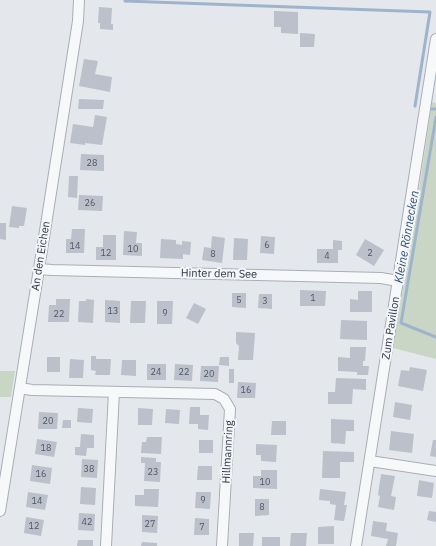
<!DOCTYPE html>
<meta charset="utf-8">
<style>
body{margin:0}
canvas{display:block;background:#e4e7ec}
</style>
<canvas width="436" height="546"></canvas>
<script>
const c = document.querySelector('canvas').getContext('2d');
c.lineJoin = 'round';
function paint(path, color) {
  c.fillStyle = color;
  c.fill(path, 'evenodd');
}
function toPath(rows) {
  const path = new Path2D();
  for (const r of rows) {
    path.moveTo(r[0], r[1]);
    for (let i = 2; i < r.length; i += 2) path.lineTo(r[i], r[i + 1]);
  }
  return path;
}
function trace(path, color, width, dash) {
  c.strokeStyle = color;
  c.lineWidth = width;
  c.lineCap = dash ? 'butt' : 'round';
  c.setLineDash(dash || []);
  c.stroke(path);
}
function write(font, color, halo, rows, align = 'center') {
  c.font = font + ' "IBM Plex Sans",sans-serif';
  c.lineWidth = 4;
  c.setLineDash([]);
  c.textBaseline = 'middle';
  c.strokeStyle = halo;
  c.fillStyle = color;
  for (const [text, x, y, turn = 0] of rows) {
    c.save();
    c.translate(x, y);
    c.rotate((+turn || 0) * Math.PI / 180);
    c.textAlign = isNaN(turn) ? turn : align;
    if (halo) c.strokeText(text, 0, 0);
    c.fillText(text, 0, 0);
    c.restore();
  }
}
paint(toPath([
 [432,102,436,103,436,359,393,348,413,231],
 [0,371,15,371,11,397,0,397]
]), '#c9d6c5');
trace(toPath([
 [125,1,430,12,415,106],
 [432,109,436,109],
 [436,117,401,323,436,337]
]), '#9fb4cc', 3);
paint(toPath([
 [99,7,112,8,111,24,113,24,113,30,100,29,100,23,98,23],
 [274,11,298,12,298,34,281,33,281,27,274,27],
 [300,33,315,34,314,47,300,47],
 [84,59,98,61,95,74,112,77,110,92,79,86],
 [79,99,104,100,103,109,78,109],
 [95,115,107,117,102,145,85,143,85,145,70,143,73,124,93,127],
 [81,154,104,155,104,171,80,170],
 [69,176,78,176,77,198,68,197],
 [79,195,103,196,102,211,78,210],
 [12,206,27,208,24,226,19,226,19,228,9,227],
 [0,223,6,223,6,240,0,239],
 [72,229,85,229,84,253,66,253,66,239,71,239],
 [124,231,137,232,136,243,142,243,142,256,123,255],
 [103,235,116,235,116,260,96,260,96,247,103,247],
 [212,236,225,238,222,263,202,260,204,247,211,248],
 [261,236,275,237,274,254,260,253],
 [234,238,248,239,247,260,233,260],
 [161,239,176,240,176,244,182,245,182,241,191,242,190,255,183,254,183,259,160,258],
 [365,239,384,250,374,266,356,255],
 [333,240,342,241,342,250,338,250,338,263,317,263,317,249,333,249],
 [300,290,326,291,325,306,300,306],
 [358,291,372,291,372,312,350,312,350,299,358,300],
 [232,293,246,293,246,308,232,307],
 [259,294,272,294,272,309,258,308],
 [56,299,70,299,69,322,48,322,49,305,56,305],
 [86,299,94,300,93,323,78,322,79,301,86,301],
 [105,300,120,301,120,323,105,322],
 [131,301,146,301,145,323,130,323],
 [157,301,173,301,172,324,157,324],
 [194,303,206,309,198,324,186,318],
 [341,320,367,321,367,340,340,339],
 [236,332,255,333,253,360,238,360,239,346,236,343],
 [350,347,366,347,365,361,363,361,363,366,369,366,368,375,357,375,357,372,338,371,338,357,350,358],
 [91,356,96,356,96,359,111,359,110,375,95,375,96,371,91,370],
 [47,357,60,357,60,372,47,372],
 [220,357,229,357,229,366,219,365],
 [70,359,84,360,83,378,69,378],
 [122,360,136,360,136,376,121,375],
 [147,364,166,364,166,380,147,380],
 [175,364,193,365,192,381,174,380],
 [201,366,219,366,218,382,200,381],
 [410,367,427,370,423,391,398,386,401,370,409,371],
 [229,369,234,369,234,383,229,383],
 [336,378,366,379,366,390,353,389,352,404,328,404,328,392,335,392],
 [238,382,256,383,255,398,237,398],
 [395,402,412,405,410,420,393,417],
 [190,407,200,407,200,415,209,415,208,430,198,429,198,424,189,424],
 [78,408,93,409,92,423,77,422],
 [138,408,153,409,152,425,138,425],
 [166,409,180,410,179,424,165,423],
 [39,412,58,413,57,429,38,429],
 [331,419,354,420,354,431,346,431,345,444,331,443],
 [63,420,71,420,71,428,62,428],
 [272,421,286,421,286,435,271,435],
 [391,431,414,434,412,453,389,450],
 [81,434,94,435,94,448,87,448,86,456,75,455,75,447,80,447],
 [147,437,162,437,161,454,141,453,142,442,146,442],
 [37,439,57,442,54,457,35,454],
 [199,440,213,440,213,453,199,453],
 [433,440,436,440,436,457,430,456],
 [256,444,277,445,276,462,261,461,261,455,256,455],
 [323,451,354,452,354,462,340,462,340,478,322,478],
 [141,457,156,458,156,462,161,462,160,482,144,481,145,463,141,463],
 [82,459,98,460,97,478,81,477],
 [32,465,52,468,50,484,30,481],
 [198,466,212,466,212,480,197,480],
 [261,470,277,470,277,489,253,488,253,476,261,476],
 [381,474,395,476,391,496,396,497,394,510,378,507,380,496,378,495],
 [419,480,434,483,432,498,417,496],
 [81,487,96,488,95,505,80,504],
 [144,489,159,489,158,507,135,506,135,495,144,495],
 [320,489,346,492,344,505,347,505,344,521,334,520,336,505,330,504,330,501,319,500],
 [28,492,48,495,45,510,26,507],
 [196,492,211,492,210,509,195,508],
 [255,499,269,499,269,515,255,516],
 [429,511,436,512,436,522,427,520],
 [79,513,95,514,94,531,78,530],
 [142,515,158,516,157,533,142,532],
 [26,517,44,520,41,536,24,533],
 [195,518,209,519,209,535,194,535],
 [373,521,387,523,386,531,398,533,396,546,386,546,388,539,371,536],
 [334,526,334,544,318,544,318,527],
 [239,533,254,533,253,546,239,546],
 [291,533,307,533,306,546,290,546],
 [262,537,280,537,280,546,262,546],
 [78,540,93,540,93,546,77,546],
 [142,542,157,543,157,546,141,546]
]), '#bbc0ca');
const minor = toPath([
 [39,269,52,270,381,278,398,281],
 [20,388,32,390,215,394,224,399,230,409,222,546],
 [370,461,436,471],
 [0,511,39,269,78,21,79,0],
 [106,546,114,392],
 [356,546,436,39]
]);
trace(minor, '#a9aeb7', 12);
trace(minor, '#f7f8fa', 10);
write('9px', '#4f5766', null, [
 ["28",92,163],
 ["26",90,203],
 ["6",267,245],
 ["14",75,246],
 ["10",133,249],
 ["12",106,253],
 ["2",370,253],
 ["8",213,254],
 ["4",327,256],
 ["1",313,298],
 ["5",239,300],
 ["3",265,301],
 ["13",113,311],
 ["9",165,313],
 ["22",59,314],
 ["24",156,372],
 ["22",184,372],
 ["20",209,374],
 ["16",246,390],
 ["20",48,421],
 ["18",46,448],
 ["38",89,469],
 ["23",153,472],
 ["16",41,474],
 ["10",265,482],
 ["9",203,500],
 ["14",37,501],
 ["8",262,507],
 ["42",87,522],
 ["27",150,524],
 ["12",34,526],
 ["7",202,527]
]);
write('11px', '#2b3445', '#f4f6f9', [
 ["An den Eichen",41,256,-81],
 ["Hinter dem See",219,274,1],
 ["Zum Pavillon",391,328,-81],
 ["Hillmannring",228,452,-87]
]);
write('italic 12px', '#34527a', '#f4f6f9', [
 ["Kleine Rönnecken",407,237,-80]
]);
</script>
